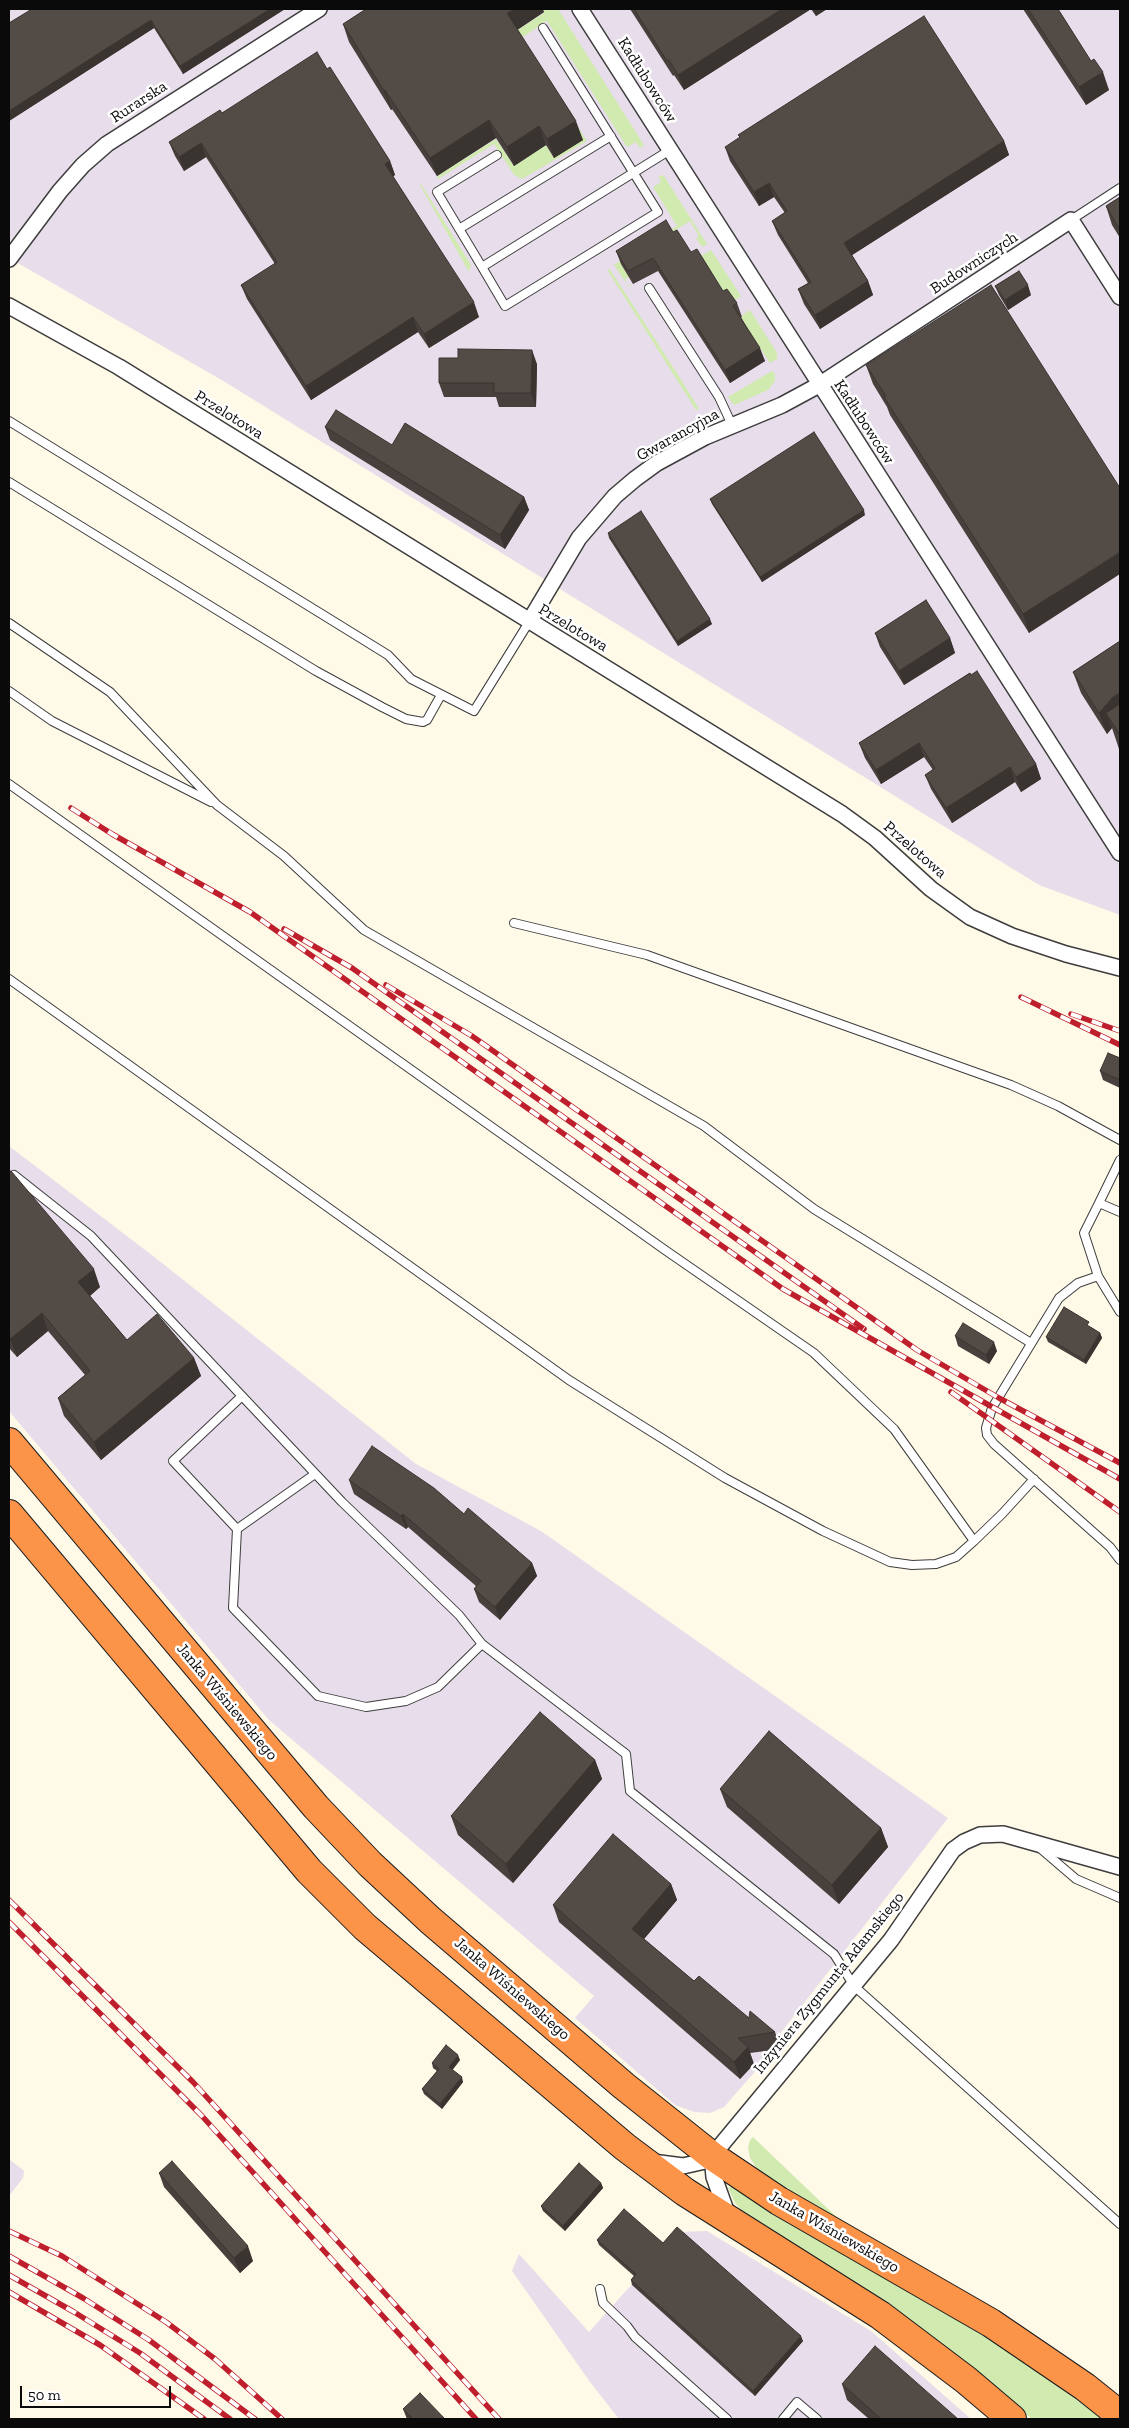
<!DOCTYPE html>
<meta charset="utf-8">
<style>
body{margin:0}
#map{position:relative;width:1129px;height:2428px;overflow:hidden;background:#fff9e7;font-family:"Zilla Slab",serif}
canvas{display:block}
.frame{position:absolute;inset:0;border:10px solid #0a0a0a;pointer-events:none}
.scale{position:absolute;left:20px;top:2386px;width:151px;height:22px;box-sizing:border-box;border:2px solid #0a0a0a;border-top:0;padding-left:6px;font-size:15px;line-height:18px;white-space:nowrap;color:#0a0a0a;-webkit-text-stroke:4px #fff;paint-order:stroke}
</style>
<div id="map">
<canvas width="1129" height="2428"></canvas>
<div class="frame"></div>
<div class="scale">50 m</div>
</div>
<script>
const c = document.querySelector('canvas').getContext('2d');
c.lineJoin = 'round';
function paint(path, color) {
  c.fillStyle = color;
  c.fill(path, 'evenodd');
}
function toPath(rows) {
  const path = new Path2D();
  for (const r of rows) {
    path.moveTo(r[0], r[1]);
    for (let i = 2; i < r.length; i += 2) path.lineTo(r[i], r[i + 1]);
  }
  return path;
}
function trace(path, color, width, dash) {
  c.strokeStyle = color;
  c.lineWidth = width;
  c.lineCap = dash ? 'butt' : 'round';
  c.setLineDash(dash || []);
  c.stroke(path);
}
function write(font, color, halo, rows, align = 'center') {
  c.font = font + ' "Zilla Slab",serif';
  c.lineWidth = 5;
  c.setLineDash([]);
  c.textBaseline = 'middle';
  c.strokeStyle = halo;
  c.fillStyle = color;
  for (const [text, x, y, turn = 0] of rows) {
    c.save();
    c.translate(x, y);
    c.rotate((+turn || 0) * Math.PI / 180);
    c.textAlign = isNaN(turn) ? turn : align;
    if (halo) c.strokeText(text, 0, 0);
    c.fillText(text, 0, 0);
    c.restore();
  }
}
paint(toPath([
 [9,9,1120,9,1120,915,1039,885,225,382,9,258],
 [9,1146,153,1256,416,1464,541,1531,948,1818,776,2039,780,2043,724,2107,710,2113,694,2112,675,2105,575,2018,594,1996,269,1720,9,1411],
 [9,2159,24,2171,23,2178,9,2196],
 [707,2231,871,2331,971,2419,619,2419,590,2382,512,2271,519,2254,589,2332,679,2232]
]), '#e8ddea');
paint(toPath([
 [542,9,558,9,644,145,640,148,636,142,627,147,547,21,521,38,587,141,522,179,514,175,494,144,438,179,437,176,496,139,514,166,546,145,554,158,514,32,544,13],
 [660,175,664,176,707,244,702,247,696,238,699,236,690,221,621,264,629,277,625,279,628,286,633,284,629,287,614,265,677,226,653,187,661,182,659,177],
 [421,184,471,265,469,272,420,185],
 [711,250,741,296,731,303,701,256],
 [609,268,680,378,699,409,696,410,608,271],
 [750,310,777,353,777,359,770,363,740,317],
 [772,371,775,374,775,381,768,390,734,405,728,397],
 [753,2137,847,2227,795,2198,757,2169,750,2158,748,2148,750,2140],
 [732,2186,990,2337,1049,2378,1104,2419,1032,2419,917,2326,827,2265,749,2219,735,2203,728,2188]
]), '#d1eab0');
const lane = toPath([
 [497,155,437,192,482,267,670,150],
 [1071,220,1120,188],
 [459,229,611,136],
 [482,267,505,306,658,212,543,28],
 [649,288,719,397,732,425],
 [9,421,388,655,411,679,474,711,529,622],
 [9,482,316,671,382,707,406,719,423,722,427,720,441,695],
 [9,623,110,692,217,805,284,856,364,930,704,1126,814,1209,1031,1343],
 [9,691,52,721,211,802],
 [9,784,665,1250,814,1353,894,1429,974,1541,1002,1514,1034,1479],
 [514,923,647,955,1011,1085,1058,1106,1120,1140],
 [9,979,569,1380,725,1478,823,1531,890,1562,912,1565,936,1564,956,1557,974,1541],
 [1120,1160,1099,1203,1120,1212],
 [9,1180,14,1175,91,1236,342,1502,459,1615,482,1644,626,1754,630,1791,834,1954,854,1986,1120,2224],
 [1098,1276,1084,1233,1099,1203],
 [1120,1312,1098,1276,1078,1283,1059,1298,992,1408,986,1428,987,1435,994,1444,1110,1547,1120,1560],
 [242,1396,173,1461,237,1529,233,1608,318,1696,366,1707,406,1701,438,1687,482,1644],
 [237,1529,315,1474],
 [1041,1849,1076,1879,1120,1898],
 [600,2289,603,2303,627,2326,635,2337,727,2419],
 [783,2419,797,2402,817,2419]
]);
const street = toPath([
 [580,9,1120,853],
 [9,259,60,191,83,165,107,144,319,9],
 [9,306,119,367,842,814,875,838,931,889,970,917,1012,936,1066,954,1120,968],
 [529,622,579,538,615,496,635,479,657,463,705,437,782,405,819,385,1071,220,1120,297],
 [712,2156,714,2177,728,2216],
 [652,2162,683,2166,705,2161,712,2156,891,1940,953,1850,964,1842,980,1835,1003,1834,1120,1867]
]);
const highway = toPath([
 [9,1442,316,1807,370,1864,430,1920,624,2086,712,2156,779,2201,991,2323,1085,2387,1120,2415],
 [9,1514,309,1871,365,1927,625,2147,685,2192,880,2315,966,2380,1012,2419]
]);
trace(lane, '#3d3d3d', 10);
trace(street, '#3d3d3d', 18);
trace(highway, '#1b1b1b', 30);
trace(lane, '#fff', 8);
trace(street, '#fff', 15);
trace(highway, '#fb9349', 28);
const rail = toPath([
 [71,808,112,834,250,912,783,1289,1120,1479],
 [284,929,352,968,864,1329],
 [386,985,472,1036,917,1350,999,1398,1120,1463],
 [1021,997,1120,1045],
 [1071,1014,1120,1031],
 [951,1392,1120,1512],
 [9,1900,193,2082,499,2419],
 [9,1922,202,2116,476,2419],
 [9,2231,62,2256,166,2322,215,2359,282,2419],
 [9,2256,83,2298,149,2340,255,2419],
 [9,2275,74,2312,140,2353,230,2419],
 [9,2292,100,2345,204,2419]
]);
trace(rail, '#bf1e2c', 5.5);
trace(rail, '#fff', 4, [11]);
paint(toPath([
 [285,9,183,74,154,28,9,121,9,23],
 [630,9,827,9,816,16,811,9,684,90,674,75,673,76],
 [1023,9,1058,9,1109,90,1086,105],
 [544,12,517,30,583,140,554,158,546,145,514,166,496,138,437,176,392,109,391,110,349,42,343,24],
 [327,69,390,161,395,175,393,176,479,317,429,348,418,332,311,400,247,299,241,285,275,264,206,157,184,171,175,156,169,142,222,113],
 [1004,141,1009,155,852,255,868,281,873,295,820,329,804,304,798,289,808,283,778,235,772,221,785,213,774,197,759,206,730,161,725,147],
 [1120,197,1120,238,1112,225,1106,206],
 [673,232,723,291,737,303,742,317,741,317,765,361,730,383,658,271,633,284,621,264,616,251],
 [995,286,1031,295,1008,310,999,295],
 [537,364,536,407,499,407,496,397,444,397,439,383],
 [866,365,1120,488,1029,633,890,415,887,407,873,384],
 [325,427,392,445,524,497,529,510,505,549,330,440],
 [710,499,865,515,762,582,712,504],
 [608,533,712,624,678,646,609,538],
 [875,633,950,638,955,653,904,685,880,647],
 [1120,641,1120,752,1112,728,1107,734,1081,693,1073,672],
 [970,673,1036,764,1041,779,1021,792,1015,782,952,823,931,789,925,775,933,770,924,757,881,784,865,758,859,743],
 [1120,1058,1120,1088,1103,1080,1100,1071],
 [9,1173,100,1287,90,1296,127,1340,194,1358,201,1376,101,1460,64,1416,58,1398,85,1375,48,1331,17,1357,9,1348],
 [1091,1327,1100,1333,1102,1338,1086,1364,1048,1342,1046,1337],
 [955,1336,997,1351,989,1364,958,1346],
 [349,1480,464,1514,532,1563,537,1576,500,1620,479,1602,474,1589,476,1586,408,1527,406,1529,354,1494],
 [595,1760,602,1779,513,1883,458,1835,451,1816],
 [720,1789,881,1828,888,1847,839,1904,727,1807],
 [671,1884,677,1900,644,1939,694,1981,749,2018,775,2032,781,2049,750,2053,754,2064,740,2079,559,1922,553,1905],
 [460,2060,452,2070,463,2082,442,2109,424,2094,422,2089,437,2071,433,2068,432,2063],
 [159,2173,253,2261,240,2273,164,2187],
 [601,2183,603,2188,565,2231,543,2211,541,2206],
 [597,2240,663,2243,803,2341,755,2396,632,2285,631,2280,634,2276,599,2245],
 [842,2384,958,2419,869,2419,847,2400],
 [403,2409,445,2419,407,2419]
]), '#47403c');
paint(toPath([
 [270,9,285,9,183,74,180,66],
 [514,9,543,9,544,12,514,32,507,13],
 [782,9,811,9,684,90,678,75],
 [813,9,827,9,816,16],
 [151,20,154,28,9,121,9,111],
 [1103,72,1109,90,1086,105,1079,87],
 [385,90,392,109,391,110,384,91],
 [489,120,496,138,437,176,430,158],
 [576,121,583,140,554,158,547,139],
 [539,126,546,145,514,166,507,147],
 [1004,141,1009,155,849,257,844,243],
 [201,143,206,157,184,171,179,157],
 [390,161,395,175,390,178,385,164],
 [769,183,774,197,759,206,754,192],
 [868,281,873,295,820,329,815,315],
 [1028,285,1031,295,1008,310,1005,300],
 [474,302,479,317,429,348,424,334],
 [413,317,418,332,311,400,306,386],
 [760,348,765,361,730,383,725,370],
 [532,350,537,364,536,407,531,393],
 [524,497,529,510,505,549,500,535],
 [864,510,865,515,762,582,760,577],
 [1120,552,1120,574,1029,633,1023,614],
 [710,619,712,624,678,646,677,641],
 [950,638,955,653,904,685,899,671],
 [1120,693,1120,719,1106,713,1112,728,1107,734,1099,713,1113,697],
 [919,743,924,757,881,784,876,770],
 [1036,764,1041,779,1021,792,1016,777],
 [1010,767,1015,782,952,823,946,808],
 [94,1269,100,1287,85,1300,78,1282],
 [42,1313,48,1331,17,1357,10,1339],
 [1100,1333,1102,1338,1086,1364,1084,1360],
 [994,1342,997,1351,989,1364,986,1355],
 [194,1358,201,1376,101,1460,94,1442],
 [403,1514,408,1527,406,1529,401,1516],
 [532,1563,537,1576,500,1620,495,1607],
 [595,1760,602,1779,513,1883,506,1864],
 [881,1828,888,1847,839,1904,832,1885],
 [671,1884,677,1900,638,1946,632,1929],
 [748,2047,754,2064,740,2079,734,2062],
 [458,2055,460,2060,451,2072,449,2067],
 [462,2077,463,2082,442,2109,440,2104],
 [601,2183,603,2188,565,2231,563,2226],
 [248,2246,253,2261,240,2273,234,2258],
 [801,2336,803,2341,755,2396,753,2391]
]), '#3a3431');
const building = toPath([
 [32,9,270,9,180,66,151,20,9,111,9,23,32,9],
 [366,9,514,9,507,13,576,121,547,139,539,126,507,147,489,120,430,158,385,90,384,91,343,24,366,9],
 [634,9,782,9,678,75,669,60,667,61,634,9],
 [1028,9,1058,9,1091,61,1094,59,1103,72,1079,87,1028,9],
 [924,16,1004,141,844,243,868,281,815,315,798,289,811,282,772,221,787,211,769,183,754,192,725,147,740,137,738,135,924,16],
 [317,52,327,69,330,67,390,161,385,164,474,302,424,334,413,317,306,386,241,285,277,262,201,143,179,157,169,142,220,110,222,113,317,52],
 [1120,197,1120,230,1106,206,1120,197],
 [666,220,673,232,677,230,691,252,697,249,723,291,727,289,737,303,733,306,760,348,725,370,653,258,628,271,616,251,666,220],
 [1019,271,1028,285,1005,300,995,286,1019,271],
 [991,285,1120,488,1120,552,1023,614,884,397,886,396,866,365,991,285],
 [458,349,532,350,531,393,494,393,494,383,439,383,439,358,458,358,458,349],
 [336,410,392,445,405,423,524,497,500,535,325,427,336,410],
 [814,432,864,510,760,577,710,499,814,432],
 [641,511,710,619,677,641,608,533,641,511],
 [926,600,950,638,899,671,875,633,926,600],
 [1120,641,1120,693,1113,697,1099,713,1073,672,1120,641],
 [977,671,1036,764,1016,777,1010,767,946,808,925,775,935,768,919,743,876,770,859,743,970,673,971,675,977,671],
 [1120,704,1120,735,1106,713,1120,704],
 [1108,1053,1120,1058,1120,1080,1100,1071,1108,1053],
 [11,1171,94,1269,78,1282,127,1340,157,1314,194,1358,94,1442,58,1398,90,1371,42,1313,10,1339,9,1338,9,1173,11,1171],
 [1064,1307,1089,1322,1087,1325,1100,1333,1084,1360,1046,1337,1064,1307],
 [963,1323,994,1342,986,1355,955,1336,963,1323],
 [372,1446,434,1488,464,1514,468,1508,532,1563,495,1607,474,1589,481,1581,403,1514,401,1516,349,1480,372,1446],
 [540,1712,595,1760,506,1864,451,1816,540,1712],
 [769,1731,881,1828,832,1885,720,1789,769,1731],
 [613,1834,671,1884,632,1929,694,1981,699,1976,749,2018,750,2011,775,2032,738,2038,748,2047,734,2062,553,1905,613,1834],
 [446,2045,458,2055,449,2067,462,2077,440,2104,422,2089,439,2069,432,2063,446,2045],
 [172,2161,248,2246,234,2258,159,2173,172,2161],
 [579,2163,601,2183,563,2226,541,2206,579,2163],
 [624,2209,663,2243,677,2227,801,2336,753,2391,631,2280,636,2274,597,2240,624,2209],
 [875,2346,958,2419,881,2419,842,2384,875,2346],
 [420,2393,445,2419,413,2419,403,2409,420,2393]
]);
paint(building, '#534b46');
trace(building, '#3a3431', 1);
write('16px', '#0a0a0a', '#fff', [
 ["Kadłubowców",647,80,58],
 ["Rurarska",139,102,-33],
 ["Budowniczych",974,263,-33],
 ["Przelotowa",229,415,32],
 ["Kadłubowców",864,422,57],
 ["Gwarancyjna",678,435,-29],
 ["Przelotowa",573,628,31],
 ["Przelotowa",915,850,41],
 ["Janka Wiśniewskiego",227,1702,50],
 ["Inżyniera Zygmunta Adamskiego",829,1983,-51],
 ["Janka Wiśniewskiego",512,1989,41],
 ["Janka Wiśniewskiego",834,2232,30]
]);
</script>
